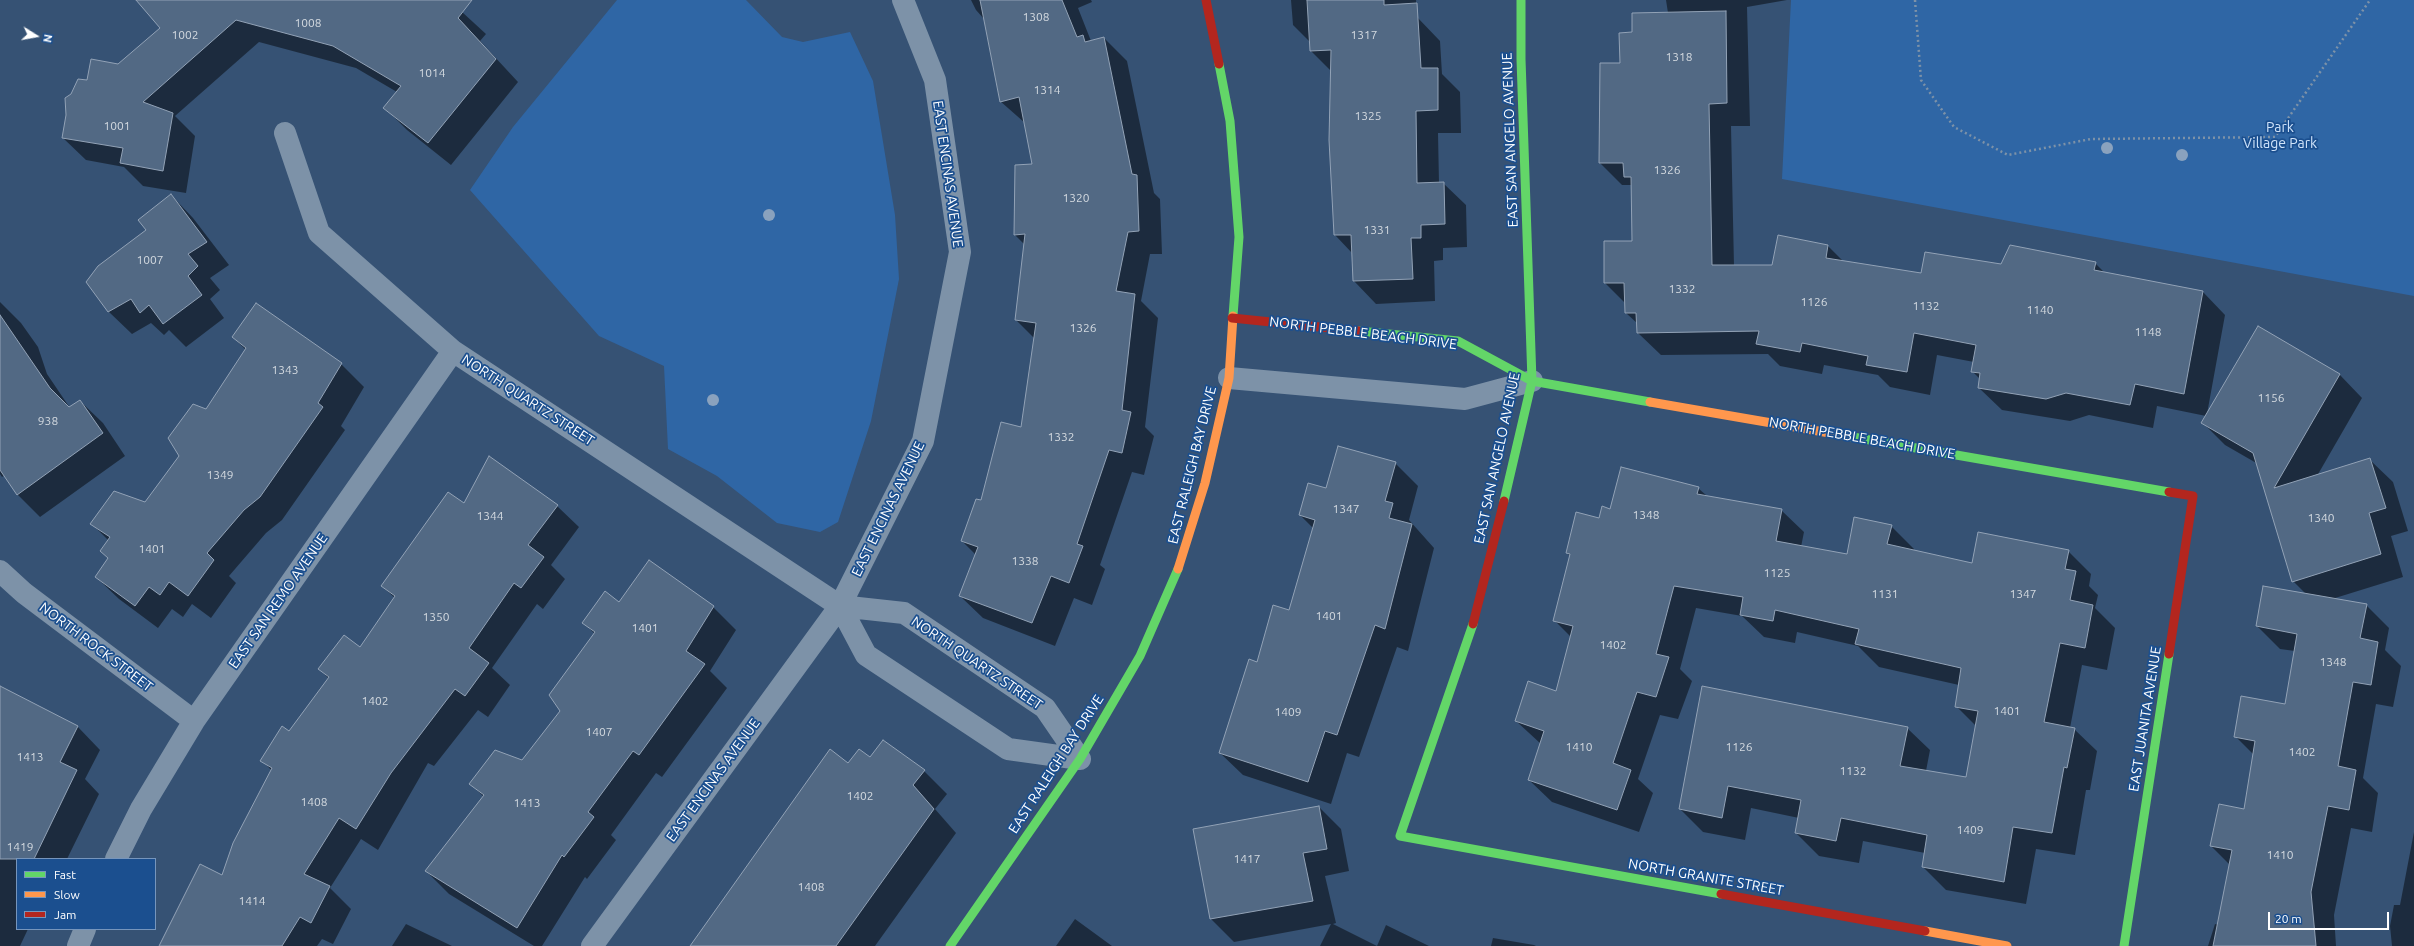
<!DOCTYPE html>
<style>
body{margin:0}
#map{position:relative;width:2414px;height:946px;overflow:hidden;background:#365274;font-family:Ubuntu,sans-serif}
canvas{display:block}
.legend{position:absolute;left:16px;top:858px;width:140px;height:72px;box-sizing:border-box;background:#1b4f8f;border:1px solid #7695bc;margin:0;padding:5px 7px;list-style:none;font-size:12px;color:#fff}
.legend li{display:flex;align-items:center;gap:8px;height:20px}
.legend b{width:20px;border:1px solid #7695bc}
.north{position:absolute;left:16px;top:16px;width:40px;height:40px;-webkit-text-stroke:3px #1b4f8f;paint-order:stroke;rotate:101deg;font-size:11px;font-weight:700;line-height:16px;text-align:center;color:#fff}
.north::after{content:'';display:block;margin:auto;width:14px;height:18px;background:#fff;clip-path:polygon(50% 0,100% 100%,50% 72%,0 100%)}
.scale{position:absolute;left:2268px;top:912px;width:121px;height:18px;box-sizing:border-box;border:2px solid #fff;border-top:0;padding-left:5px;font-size:12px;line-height:14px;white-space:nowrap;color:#fff;-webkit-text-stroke:3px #1b4f8f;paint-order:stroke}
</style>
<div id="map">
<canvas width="2414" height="946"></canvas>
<ul class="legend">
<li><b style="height:5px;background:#63d668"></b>Fast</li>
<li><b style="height:5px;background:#ff974d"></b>Slow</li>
<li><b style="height:5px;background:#b3261e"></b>Jam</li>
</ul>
<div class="north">N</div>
<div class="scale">20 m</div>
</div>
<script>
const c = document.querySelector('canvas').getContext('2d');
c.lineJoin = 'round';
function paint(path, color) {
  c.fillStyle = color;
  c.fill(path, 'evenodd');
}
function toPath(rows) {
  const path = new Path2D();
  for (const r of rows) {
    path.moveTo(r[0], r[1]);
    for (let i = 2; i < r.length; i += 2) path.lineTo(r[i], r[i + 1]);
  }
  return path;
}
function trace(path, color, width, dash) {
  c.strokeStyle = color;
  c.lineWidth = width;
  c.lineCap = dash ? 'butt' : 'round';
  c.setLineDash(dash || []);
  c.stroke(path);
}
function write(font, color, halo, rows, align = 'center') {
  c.font = font + ' Ubuntu,sans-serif';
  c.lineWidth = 3.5;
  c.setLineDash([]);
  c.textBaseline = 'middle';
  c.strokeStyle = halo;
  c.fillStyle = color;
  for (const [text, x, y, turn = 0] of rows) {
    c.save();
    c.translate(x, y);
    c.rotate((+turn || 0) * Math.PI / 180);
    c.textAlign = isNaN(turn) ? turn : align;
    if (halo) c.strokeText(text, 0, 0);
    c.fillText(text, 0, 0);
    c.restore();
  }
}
paint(toPath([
 [617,0,746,0,782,37,803,42,850,32,873,81,895,215,899,279,871,421,838,522,820,532,777,523,717,476,668,449,664,366,599,336,470,190,513,127],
 [1791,0,2414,0,2414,296,1782,179]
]), '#2f66a5');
paint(toPath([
 [137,0,449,0,486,34,480,41,518,82,451,165,407,130,385,108,397,92,356,68,259,42,175,116,195,136,186,193,143,186,124,167,86,160,63,138,88,82,119,65,162,28],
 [971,0,1091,0,1092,2,1078,8,1091,41,1104,38,1127,61,1154,193,1160,199,1162,254,1150,254,1141,301,1158,318,1145,427,1154,436,1144,475,1132,472,1100,565,1105,569,1092,605,1074,598,1055,646,983,618,960,596,976,555,962,541,1022,428,1034,338,1016,320,1025,245,1015,235,1034,165,1025,123,1000,101,984,19,976,10],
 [1291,0,1416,0,1417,17,1440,41,1442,74,1460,92,1461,133,1438,133,1439,183,1443,183,1466,205,1467,247,1443,248,1443,260,1434,261,1435,301,1376,304,1354,281,1352,253,1335,235,1331,71,1311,51,1311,43,1293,25],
 [1666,0,1787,0,1747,7,1750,126,1731,126,1734,266,1772,266,1828,246,1843,261,1922,274,2002,265,2095,263,2106,274,2203,292,2225,315,2207,414,2258,327,2340,375,2362,398,2317,476,2370,460,2393,482,2408,531,2391,536,2403,577,2332,599,2366,605,2389,628,2385,650,2401,666,2393,707,2376,704,2363,778,2378,793,2372,832,2351,828,2334,915,2336,946,2208,946,2215,924,2219,925,2230,865,2211,846,2245,810,2254,755,2235,736,2286,705,2295,651,2280,649,2257,626,2306,594,2293,581,2258,464,2225,445,2202,422,2206,416,2157,406,2153,428,2089,415,2070,421,2002,410,1979,388,1981,380,1972,371,1974,362,1937,355,1930,395,1890,387,1878,375,1824,365,1822,374,1780,366,1768,354,1661,355,1638,333,1638,324,1626,313,1626,304,1605,283,1633,242,1632,185,1622,185,1600,163,1621,64,1633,33,1668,13],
 [171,195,193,218,229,265,210,278,220,290,210,299,224,318,186,347,169,330,164,335,151,323,132,334,109,312,87,282,147,231],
 [0,302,21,323,38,347,47,374,70,408,80,401,103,423,125,456,40,517,18,495,5,475,2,477,0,474],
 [233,337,341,364,364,387,341,426,345,430,282,520,266,533,229,576,236,583,211,618,192,604,183,617,172,609,158,628,119,599,96,577,109,559,101,551,109,541,92,524,145,504,180,456,206,411,246,350],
 [1395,463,1418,486,1409,520,1434,548,1408,651,1397,647,1359,757,1347,753,1331,804,1243,775,1220,753,1257,663,1290,612,1314,529,1300,515,1327,489],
 [1698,488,1707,496,1781,510,1804,532,1801,547,1848,555,1891,526,1914,549,1913,551,1972,564,2068,551,2091,574,2089,586,2098,595,2095,608,2115,628,2107,670,2082,665,2070,728,2074,729,2097,751,2090,790,2086,790,2075,855,2036,849,2026,904,1946,890,1923,867,1925,853,1863,841,1859,863,1819,856,1796,833,1799,818,1751,808,1745,840,1703,832,1680,809,1703,687,1907,728,1930,750,1926,771,1967,778,1976,726,1956,706,1959,685,1879,667,1858,646,1797,632,1795,643,1764,637,1742,616,1696,608,1680,669,1692,681,1678,719,1660,715,1638,779,1653,793,1639,832,1552,802,1529,780,1541,744,1516,721,1557,692,1571,637,1554,620,1571,557,1567,553,1611,510],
 [464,505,557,506,579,527,551,565,565,579,543,609,537,604,492,668,510,685,488,717,478,710,434,766,428,763,378,850,361,839,330,888,351,909,333,944,322,939,317,946,160,946,201,865,222,876,272,771,262,760,289,732,329,679,320,669,360,648,395,598,382,586],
 [620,604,713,607,736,630,710,671,727,688,662,777,656,773,611,835,616,840,587,879,585,877,542,946,534,946,449,894,426,871,484,797,471,784,523,762,561,711,595,634,584,623],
 [0,687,78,727,100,750,85,779,99,794,67,859,17,859,17,929,28,929,20,946,0,946],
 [870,759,924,771,947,794,935,809,956,833,875,946,691,946,849,765],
 [1319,807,1341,829,1349,871,1325,876,1336,923,1333,924,1377,946,1386,925,1429,946,1320,946,1331,924,1234,942,1211,919,1194,829],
 [2414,832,2414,946,2392,946,2390,926,2394,905,2400,905],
 [1075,919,1112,946,1056,946],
 [406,924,452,946,392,946],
 [1493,938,1534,945,1536,946,1491,946]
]), '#0007');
const building = toPath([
 [136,0,472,0,458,18,496,59,428,143,383,108,401,86,333,46,236,20,143,102,173,113,163,171,120,163,123,148,62,138,66,115,65,98,71,94,78,79,87,80,91,59,118,64,160,28,136,0],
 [980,0,1062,0,1077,37,1083,35,1085,42,1104,37,1132,174,1137,175,1139,231,1128,232,1116,291,1135,294,1122,410,1131,412,1122,453,1109,450,1077,544,1083,546,1069,583,1051,576,1032,623,959,596,978,547,961,541,976,499,981,500,1001,422,1021,427,1036,323,1015,320,1025,234,1014,235,1015,165,1032,164,1019,97,1000,102,980,0],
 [1307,0,1384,0,1384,5,1417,3,1421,68,1438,68,1438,110,1416,111,1417,183,1444,182,1445,224,1421,225,1421,238,1411,238,1413,279,1353,281,1351,235,1334,235,1329,140,1331,50,1310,51,1307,0],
 [1726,11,1727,103,1709,104,1712,265,1772,265,1778,235,1828,245,1826,258,1921,273,1925,252,2001,264,2010,245,2096,262,2094,270,2203,291,2184,394,2135,384,2130,405,2066,393,2046,399,1978,388,1980,373,1971,372,1976,345,1914,333,1907,372,1866,365,1868,356,1802,343,1800,352,1756,344,1759,331,1637,333,1636,313,1625,313,1624,283,1604,283,1604,241,1632,241,1631,177,1624,177,1623,163,1599,163,1600,63,1620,63,1619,33,1632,32,1632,13,1726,11],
 [171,194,207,242,188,254,198,266,188,276,202,295,163,324,149,305,140,313,131,299,108,312,86,282,98,266,146,230,138,220,171,194],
 [256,303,342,363,318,403,323,407,260,497,244,510,207,553,214,560,188,596,169,582,160,595,149,587,135,606,95,577,108,558,100,551,110,537,90,524,114,491,145,502,179,456,168,438,193,404,206,409,246,348,232,337,256,303],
 [0,315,50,388,69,407,80,400,103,433,17,495,0,470,0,315],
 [2258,326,2340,374,2274,488,2370,458,2386,508,2369,513,2381,554,2292,582,2253,453,2201,423,2258,326],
 [1338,446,1396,462,1385,501,1393,503,1389,518,1412,524,1385,629,1375,625,1337,735,1325,731,1308,782,1219,753,1249,659,1257,662,1273,605,1289,610,1315,520,1299,515,1308,483,1326,488,1338,446],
 [489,456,558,505,528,545,544,557,521,588,514,583,469,648,489,663,465,696,455,689,391,773,356,829,339,818,304,874,330,886,311,923,300,917,282,946,159,946,200,864,222,875,233,843,272,768,260,761,282,726,289,731,329,677,318,669,344,635,360,647,395,596,381,586,448,492,464,503,489,456],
 [1621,467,1699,487,1697,494,1782,509,1776,541,1847,554,1854,517,1892,525,1887,544,1972,563,1978,532,2069,550,2065,569,2076,571,2070,600,2093,605,2085,648,2060,643,2044,722,2075,728,2067,768,2064,767,2052,833,2013,827,2004,882,1922,867,1927,835,1841,818,1836,841,1795,833,1801,800,1728,786,1722,818,1679,809,1702,686,1908,727,1900,766,1966,777,1978,711,1955,707,1961,668,1855,644,1859,629,1775,610,1773,621,1740,615,1743,597,1674,586,1656,654,1669,657,1656,697,1637,692,1613,763,1631,770,1617,810,1528,780,1544,731,1515,721,1528,681,1556,691,1573,626,1553,621,1570,554,1566,553,1576,512,1599,518,1602,506,1610,509,1621,467],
 [649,560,714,606,686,651,705,664,639,755,633,751,588,812,594,817,564,857,562,855,517,928,425,871,484,795,469,784,495,750,522,760,560,711,549,695,595,632,582,623,605,591,619,602,649,560],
 [2263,586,2367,604,2360,638,2378,642,2371,685,2353,682,2338,766,2356,770,2349,810,2328,806,2311,892,2316,946,2213,946,2232,850,2210,846,2219,804,2244,809,2255,741,2234,737,2241,696,2285,704,2297,634,2256,626,2263,586],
 [0,686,78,726,60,762,77,770,34,859,0,859,0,686],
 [883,740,925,770,913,785,934,809,836,946,690,946,830,749,848,763,859,749,870,757,883,740],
 [1319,806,1327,849,1303,853,1313,901,1210,919,1193,829,1319,806]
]);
paint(building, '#526984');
trace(building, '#92a2b6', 1);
trace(toPath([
 [1915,0,1921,80,1954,127,2008,155,2091,139,2275,137,2370,0]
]), '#7d92a8', 2.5, [2, 3]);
trace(toPath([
 [285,133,319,233,453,351,840,606,904,613,1045,708,1080,759],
 [1229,378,1465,399,1532,381],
 [0,571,24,593,194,721],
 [840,606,866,655,1008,749,1080,759],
 [116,859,141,809,194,721,453,351],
 [78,946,85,929],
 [592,946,840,606,923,441,960,252,935,80,903,0]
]), '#7d92a8', 22);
trace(toPath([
 [1219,64,1230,121,1239,237,1233,316],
 [1359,331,1458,341,1532,381,1650,402],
 [1847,436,2169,492],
 [1504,501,1532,381,1521,59,1521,0],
 [1473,624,1400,836,1721,894],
 [950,946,1080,759,1140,656,1178,569],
 [2124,946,2169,654]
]), '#63d668', 9);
trace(toPath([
 [1650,402,1847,436],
 [1178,569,1205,483,1229,378,1233,316],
 [1925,931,2007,946]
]), '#ff974d', 9);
trace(toPath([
 [1206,0,1219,64],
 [1232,318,1359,331],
 [1473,624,1504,501],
 [2169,654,2193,496,2169,492],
 [1721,894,1925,931]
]), '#b3261e', 9);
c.fillStyle = '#8aa2be';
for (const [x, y] of [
 [2107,148],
 [2182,155],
 [769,215],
 [713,400]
]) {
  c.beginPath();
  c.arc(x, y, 6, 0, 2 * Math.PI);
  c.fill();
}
write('12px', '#d4dae0', null, [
 ["1308",1036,17],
 ["1008",308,23],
 ["1002",185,35],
 ["1317",1364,35],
 ["1318",1679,57],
 ["1014",432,73],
 ["1314",1047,90],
 ["1325",1368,116],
 ["1001",117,126],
 ["1326",1667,170],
 ["1320",1076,198],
 ["1331",1377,230],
 ["1007",150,260],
 ["1332",1682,289],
 ["1126",1814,302],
 ["1132",1926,306],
 ["1140",2040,310],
 ["1326",1083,328],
 ["1148",2148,332],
 ["1343",285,370],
 ["1156",2271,398],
 ["938",48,421],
 ["1332",1061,437],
 ["1349",220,475],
 ["1347",1346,509],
 ["1348",1646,515],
 ["1344",490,516],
 ["1340",2321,518],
 ["1401",152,549],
 ["1338",1025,561],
 ["1125",1777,573],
 ["1131",1885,594],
 ["1347",2023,594],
 ["1401",1329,616],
 ["1350",436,617],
 ["1401",645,628],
 ["1402",1613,645],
 ["1348",2333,662],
 ["1402",375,701],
 ["1401",2007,711],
 ["1409",1288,712],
 ["1407",599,732],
 ["1410",1579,747],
 ["1126",1739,747],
 ["1402",2302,752],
 ["1413",30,757],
 ["1132",1853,771],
 ["1402",860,796],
 ["1408",314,802],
 ["1413",527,803],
 ["1409",1970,830],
 ["1419",20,847],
 ["1410",2280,855],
 ["1417",1247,859],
 ["1408",811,887],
 ["1414",252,901]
]);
write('14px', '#cfe3fa', '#1b4f8f', [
 ["Park",2280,127],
 ["Village Park",2280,143]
]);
write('14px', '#fff', '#1b4f8f', [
 ["EAST SAN ANGELO AVENUE",1510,140,-92],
 ["EAST ENCINAS AVENUE",948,174,82],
 ["NORTH PEBBLE BEACH DRIVE",1363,333,7],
 ["NORTH QUARTZ STREET",528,400,33],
 ["NORTH PEBBLE BEACH DRIVE",1862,438,10],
 ["EAST SAN ANGELO AVENUE",1497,458,-78],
 ["EAST RALEIGH BAY DRIVE",1192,465,-76],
 ["EAST ENCINAS AVENUE",888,509,-64],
 ["EAST SAN REMO AVENUE",278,601,-55],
 ["NORTH ROCK STREET",96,647,37],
 ["NORTH QUARTZ STREET",977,663,34],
 ["EAST JUANITA AVENUE",2145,719,-81],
 ["EAST RALEIGH BAY DRIVE",1056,764,-57],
 ["EAST ENCINAS AVENUE",713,780,-54],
 ["NORTH GRANITE STREET",1706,877,10]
]);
</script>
